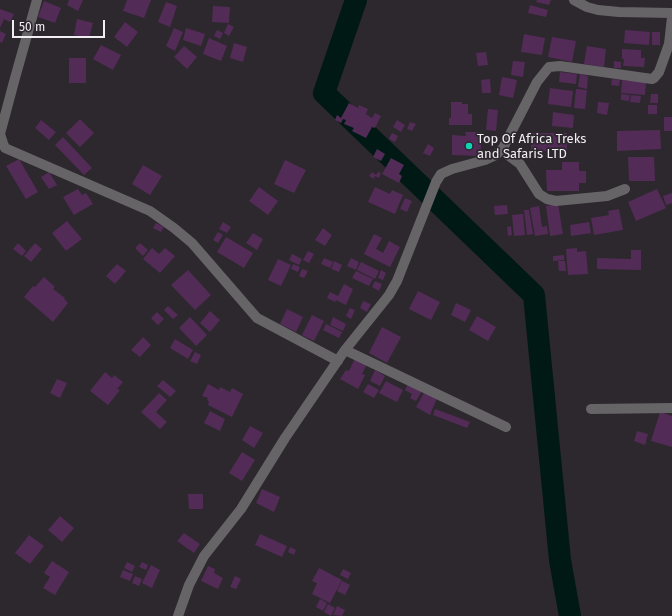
<!DOCTYPE html>
<style>
body{margin:0}
#map{position:relative;width:672px;height:616px;overflow:hidden;background:#2d272e;font-family:"Fira Sans",sans-serif}
canvas{display:block}
.scale{position:absolute;left:12px;top:20px;width:93px;height:18px;box-sizing:border-box;border:2px solid #f2eff3;border-top:0;padding-left:5px;font-size:12px;line-height:14px;white-space:nowrap;color:#f2eff3;-webkit-text-stroke:3px #2d272e;paint-order:stroke}
</style>
<div id="map">
<canvas width="672" height="616"></canvas>
<div class="scale">50 m</div>
</div>
<script>
const c = document.querySelector('canvas').getContext('2d');
c.lineJoin = 'round';
function toPath(rows) {
  const path = new Path2D();
  for (const r of rows) {
    path.moveTo(r[0], r[1]);
    for (let i = 2; i < r.length; i += 2) path.lineTo(r[i], r[i + 1]);
  }
  return path;
}
function trace(path, color, width, dash) {
  c.strokeStyle = color;
  c.lineWidth = width;
  c.lineCap = dash ? 'butt' : 'round';
  c.setLineDash(dash || []);
  c.stroke(path);
}
function paint(path, color) {
  c.fillStyle = color;
  c.fill(path, 'evenodd');
}
function write(font, color, halo, rows, align = 'center') {
  c.font = font + ' "Fira Sans",sans-serif';
  c.lineWidth = 3.5;
  c.setLineDash([]);
  c.textBaseline = 'middle';
  c.strokeStyle = halo;
  c.fillStyle = color;
  for (const [text, x, y, turn = 0] of rows) {
    c.save();
    c.translate(x, y);
    c.rotate((+turn || 0) * Math.PI / 180);
    c.textAlign = isNaN(turn) ? turn : align;
    if (halo) c.strokeText(text, 0, 0);
    c.fillText(text, 0, 0);
    c.restore();
  }
}
trace(toPath([
 [356,0,324,93,534,295,560,560,570,616]
]), '#011914', 22);
paint(toPath([
 [69,0,83,0,78,11,67,5],
 [127,0,151,0,144,18,123,11],
 [537,0,551,0,549,5,536,2],
 [44,1,61,8,55,23,38,17],
 [166,2,177,6,170,27,158,22],
 [530,5,548,10,546,17,528,13],
 [213,6,230,7,229,23,212,22],
 [0,9,14,14,10,22,4,19,0,28],
 [77,19,93,23,89,38,74,35],
 [125,22,138,32,127,47,114,37],
 [228,24,234,27,229,36,224,33],
 [174,28,183,32,175,51,166,46],
 [186,28,205,34,201,46,183,40],
 [217,30,223,33,220,39,214,36],
 [625,30,650,32,649,45,624,43],
 [0,31,6,34,2,43,0,42],
 [652,32,660,32,660,45,652,45],
 [524,34,545,38,542,55,521,52],
 [552,37,576,41,572,62,548,57],
 [209,38,227,46,221,61,203,54],
 [234,43,247,47,243,62,230,58],
 [101,45,121,55,113,70,93,59],
 [184,46,197,57,187,69,174,57],
 [587,46,606,49,604,67,584,64],
 [622,49,641,50,641,58,645,58,644,67,623,66,624,59,622,59],
 [486,52,488,65,478,66,476,53],
 [69,58,86,58,86,83,69,83],
 [513,61,525,62,523,77,511,75],
 [614,61,621,62,621,68,614,68],
 [560,72,577,74,576,84,559,82],
 [580,74,588,76,587,89,578,87],
 [502,77,517,80,513,98,499,95],
 [490,79,491,93,482,93,481,80],
 [612,79,620,80,619,86,611,85],
 [622,80,646,82,645,95,621,93],
 [550,88,573,91,571,107,548,104],
 [576,89,587,90,585,109,574,108],
 [621,94,630,95,629,101,621,100],
 [651,94,658,94,658,103,650,103],
 [631,95,641,96,640,103,630,102],
 [451,102,462,102,462,104,468,104,468,114,472,114,472,125,449,125,449,118,451,118],
 [598,102,609,103,607,115,597,113],
 [349,103,358,108,359,105,368,109,366,114,372,118,375,113,381,116,375,128,372,127,366,138,352,131,354,128,344,124,346,120,343,119,341,123,335,120,337,115,341,118],
 [648,105,657,105,657,114,648,114],
 [488,109,498,110,496,131,486,130],
 [553,112,574,115,573,128,552,126],
 [664,117,672,117,672,131,664,131],
 [80,119,94,133,80,147,66,133],
 [41,120,56,132,49,140,35,128],
 [397,120,405,125,401,132,393,127],
 [410,122,416,124,412,131,407,129],
 [660,130,661,149,617,151,617,131],
 [465,132,481,132,481,156,452,155,452,135,466,136],
 [392,133,398,136,395,142,389,139],
 [531,133,567,133,567,151,531,151],
 [63,137,92,168,84,175,55,145],
 [428,144,434,148,430,156,423,153],
 [377,149,385,154,381,161,373,157],
 [628,157,654,157,655,181,629,181],
 [391,158,404,165,399,174,402,176,399,183,382,174],
 [19,159,38,192,26,199,6,166],
 [285,160,306,170,294,193,274,184],
 [562,162,579,162,579,171,586,171,586,183,579,183,579,191,547,191,546,170,562,170],
 [143,165,162,176,150,195,132,184],
 [49,172,57,185,49,189,41,177],
 [372,172,376,175,378,172,381,173,379,178,375,176,374,179,369,176],
 [259,187,278,201,268,215,249,201],
 [375,187,390,194,392,190,403,195,395,214,368,202],
 [78,189,82,195,86,193,93,204,74,215,63,197],
 [657,189,666,208,636,221,628,202],
 [672,193,672,203,666,205,663,196],
 [405,198,412,201,407,212,400,209],
 [558,204,563,234,550,236,546,206],
 [507,205,508,214,495,215,494,206],
 [539,206,542,227,547,226,548,234,535,236,530,208],
 [619,209,623,230,594,235,591,218,609,215,608,211],
 [524,210,529,210,533,234,527,235],
 [523,214,525,235,514,236,512,215],
 [67,221,82,239,66,251,52,233],
 [223,222,231,227,227,233,219,229],
 [589,222,591,233,571,236,570,225],
 [156,223,164,227,161,232,153,228],
 [511,226,512,235,508,236,507,227],
 [323,228,332,235,325,246,315,240],
 [218,232,223,235,218,243,213,240],
 [253,233,263,239,257,250,246,243],
 [374,234,382,238,376,249,383,253,389,241,400,247,390,267,364,254],
 [226,237,253,253,244,268,217,252],
 [18,243,26,251,22,256,13,249],
 [35,243,42,249,31,262,24,256],
 [140,243,148,250,143,256,135,248],
 [152,248,159,254,165,248,175,256,160,273,143,259],
 [577,248,577,252,586,251,588,274,568,275,566,249],
 [631,250,641,250,641,270,597,269,597,258,631,259],
 [308,251,314,254,309,263,303,260],
 [292,254,302,259,299,265,289,260],
 [564,255,564,260,553,261,553,256],
 [324,258,333,262,330,268,321,264],
 [351,258,359,262,356,270,347,266],
 [278,259,291,265,281,286,268,280],
 [334,261,342,265,339,272,331,269],
 [558,261,565,261,566,271,559,271],
 [361,262,379,271,375,279,357,270],
 [117,264,126,271,115,284,106,276],
 [293,264,300,267,298,272,291,269],
 [302,269,308,271,304,278,299,276],
 [188,270,211,295,195,310,171,285],
 [381,270,386,273,383,280,378,278],
 [356,271,373,279,369,286,352,278],
 [44,277,55,287,53,289,65,298,64,299,68,303,53,322,24,297,33,286,35,287],
 [375,281,382,284,379,291,372,287],
 [344,284,353,289,346,305,336,300],
 [418,291,440,302,431,320,409,309],
 [330,292,338,296,335,302,327,298],
 [363,301,371,304,367,312,360,308],
 [456,303,471,310,465,322,451,315],
 [168,306,178,315,173,319,164,310],
 [350,308,355,310,351,319,346,316],
 [287,309,303,317,296,332,280,324],
 [210,311,220,320,210,332,200,323],
 [157,312,164,319,158,325,151,318],
 [312,315,324,321,314,341,302,335],
 [477,316,496,327,488,341,469,330],
 [190,317,207,335,196,346,179,328],
 [333,317,346,324,343,331,330,325],
 [326,324,342,332,339,338,323,330],
 [382,327,401,337,387,363,369,353],
 [143,337,151,345,140,357,131,350],
 [175,339,193,350,188,359,170,348],
 [195,352,201,355,197,364,190,361],
 [355,358,367,364,362,374,365,375,358,389,340,379,346,370,349,371],
 [375,370,385,376,380,386,370,381],
 [105,372,112,378,114,375,123,382,117,389,120,390,108,405,90,391],
 [57,379,67,383,60,398,50,393],
 [163,380,176,391,170,397,157,386],
 [386,381,403,390,397,402,379,393],
 [208,384,219,390,220,387,230,392,232,388,243,394,232,417,208,405,209,402,207,400,208,398,202,396],
 [368,384,379,390,374,398,363,392],
 [408,384,422,391,416,401,410,398,412,394,405,390],
 [159,393,167,400,156,412,167,422,160,429,141,412],
 [424,393,437,398,430,415,416,407],
 [435,409,470,422,467,428,433,415],
 [210,411,225,419,220,431,204,423],
 [660,412,672,416,672,447,651,441],
 [250,426,263,433,254,448,242,440],
 [637,431,648,434,645,445,634,441],
 [242,452,255,460,242,481,229,473],
 [262,489,280,497,274,512,256,503],
 [188,494,203,494,203,509,189,509],
 [60,516,74,528,62,542,48,530],
 [184,533,200,544,194,553,177,541],
 [260,534,287,546,282,557,255,545],
 [29,535,44,546,30,564,15,553],
 [290,547,296,550,294,555,288,552],
 [52,561,69,572,55,595,43,588,50,577,44,573],
 [127,562,135,566,132,572,124,568],
 [142,562,148,565,146,570,139,567],
 [151,565,160,570,152,588,142,583],
 [208,566,215,569,214,573,223,578,218,589,201,581],
 [319,568,342,580,330,603,312,594,317,583,312,581],
 [343,569,351,573,348,579,340,575],
 [123,570,133,574,130,581,120,577],
 [135,576,142,579,139,586,132,583],
 [235,576,241,579,236,589,230,587],
 [342,581,350,585,345,595,337,591],
 [320,599,327,603,323,611,316,607],
 [328,604,335,608,331,616,324,612],
 [337,606,345,610,342,616,333,615]
]), '#522c57');
trace(toPath([
 [37,0,15,78,0,134,3,143,5,148,150,211,174,228,192,243,257,318,338,361],
 [574,0,587,7,598,10,619,12,672,13],
 [501,150,520,164,539,194,547,199,556,201,607,196,625,189],
 [345,350,506,427],
 [591,409,672,408],
 [178,616,189,585,204,556,241,509,285,438,345,350,389,295,397,281,436,182,441,174,452,169,485,160,496,155,503,148,537,82,549,67,560,66,652,79,654,78,659,72,669,44,672,17]
]), '#676468', 10);
for (const [x, y, r, color] of [
 [469,146,4,"#0ed5b5"]
]) {
  const dot = new Path2D();
  dot.arc(x, y, r, 0, 2 * Math.PI);
  c.fillStyle = color;
  c.fill(dot);
  trace(dot, '#2d272e', 1.5);
}
write('13px', '#f2eff3', '#2d272e', [
 ["Top Of Africa Treks",477,139],
 ["and Safaris LTD",477,154]
], 'left');
</script>
